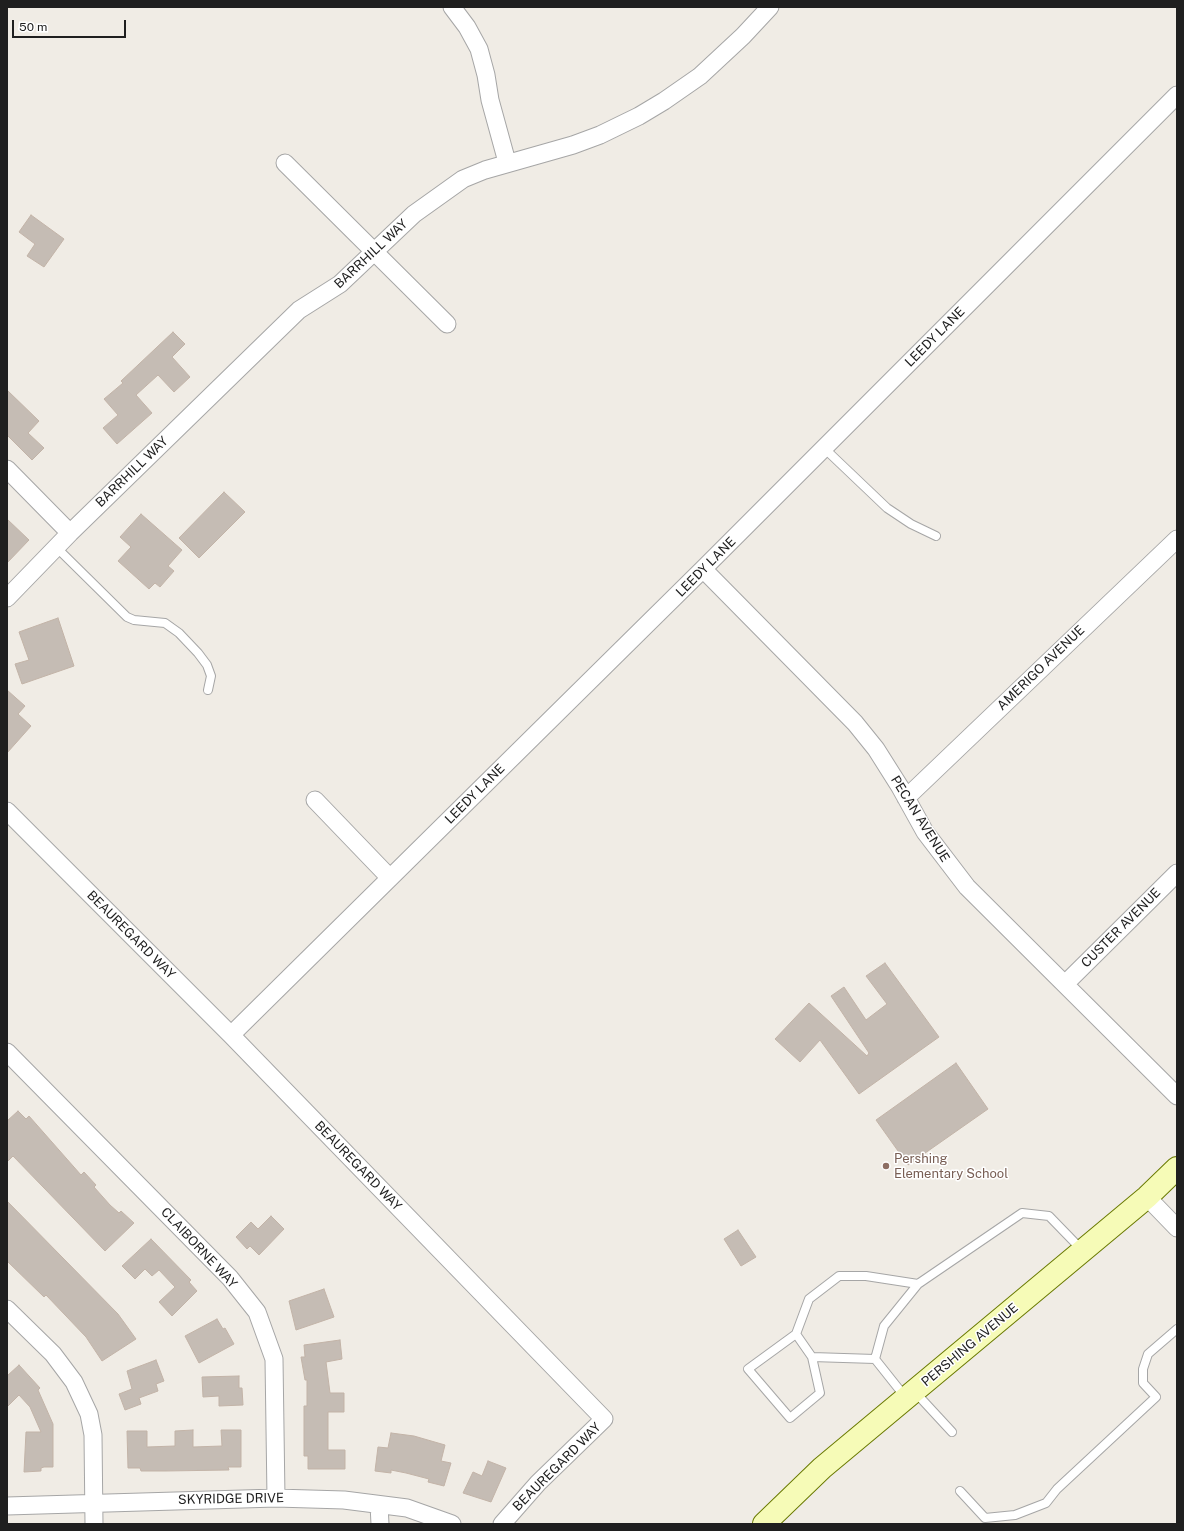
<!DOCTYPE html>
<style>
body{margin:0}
#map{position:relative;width:1184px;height:1531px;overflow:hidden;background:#f0ece5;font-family:"Public Sans",sans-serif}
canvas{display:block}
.frame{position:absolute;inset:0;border:8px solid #1f1f1f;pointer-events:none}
.scale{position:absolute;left:12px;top:20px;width:114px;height:18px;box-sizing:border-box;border:2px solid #1f1f1f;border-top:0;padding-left:5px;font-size:12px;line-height:14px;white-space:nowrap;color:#1f1f1f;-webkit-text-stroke:3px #fff;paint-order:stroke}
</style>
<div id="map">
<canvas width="1184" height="1531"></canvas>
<div class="frame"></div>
<div class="scale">50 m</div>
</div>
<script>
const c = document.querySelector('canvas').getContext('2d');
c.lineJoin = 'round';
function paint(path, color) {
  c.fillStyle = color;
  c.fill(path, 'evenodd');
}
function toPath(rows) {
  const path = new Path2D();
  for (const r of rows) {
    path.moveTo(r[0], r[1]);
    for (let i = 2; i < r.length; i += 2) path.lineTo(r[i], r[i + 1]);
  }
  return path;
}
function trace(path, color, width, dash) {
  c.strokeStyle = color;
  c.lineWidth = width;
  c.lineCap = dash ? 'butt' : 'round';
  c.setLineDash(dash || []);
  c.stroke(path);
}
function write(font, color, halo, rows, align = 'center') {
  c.font = font + ' "Public Sans",sans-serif';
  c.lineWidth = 3;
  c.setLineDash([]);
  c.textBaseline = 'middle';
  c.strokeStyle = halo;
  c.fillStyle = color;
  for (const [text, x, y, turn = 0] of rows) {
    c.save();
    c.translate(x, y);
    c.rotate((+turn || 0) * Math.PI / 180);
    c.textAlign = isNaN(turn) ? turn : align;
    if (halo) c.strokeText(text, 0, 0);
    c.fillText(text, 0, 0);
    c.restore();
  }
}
const building = toPath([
 [31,215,64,239,44,267,27,256,35,244,19,232,31,215],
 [173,332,185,344,172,357,190,377,174,392,158,375,136,395,152,413,117,444,103,428,118,415,104,399,123,383,121,381,173,332],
 [7,390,39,421,28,433,44,448,32,460,7,435,7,390],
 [224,492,245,512,199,558,179,538,224,492],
 [141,514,182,550,168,566,174,571,160,587,155,583,149,589,118,561,131,547,120,537,141,514],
 [7,519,29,540,7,563,7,519],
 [58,618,74,666,22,684,15,664,29,660,19,632,58,618],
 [7,690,25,706,18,714,31,726,7,753,7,690],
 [885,963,939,1037,859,1094,820,1040,800,1062,775,1039,809,1003,867,1056,869,1053,831,996,844,987,866,1020,887,1004,866,976,885,963],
 [956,1063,988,1109,908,1165,876,1120,956,1063],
 [18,1111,26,1119,29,1116,81,1175,84,1172,96,1185,94,1187,110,1205,119,1213,121,1211,134,1223,105,1251,13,1156,7,1162,7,1121,18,1111],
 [7,1201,118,1314,136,1339,102,1361,86,1337,46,1295,44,1297,7,1261,7,1201],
 [271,1216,284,1229,259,1255,250,1246,247,1249,236,1237,251,1222,258,1229,271,1216],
 [738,1230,756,1257,741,1266,724,1239,738,1230],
 [151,1239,191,1280,189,1282,197,1291,172,1316,159,1302,175,1287,159,1270,152,1276,145,1269,135,1279,122,1266,151,1239],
 [324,1289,334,1317,296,1330,289,1301,324,1289],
 [217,1319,223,1329,225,1328,234,1344,199,1363,185,1336,217,1319],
 [340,1340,342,1359,326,1362,330,1393,344,1393,344,1412,328,1412,328,1450,345,1450,345,1469,308,1469,308,1456,304,1456,304,1406,307,1406,307,1380,305,1380,301,1357,305,1357,304,1345,340,1340],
 [156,1360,164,1381,156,1384,158,1391,139,1398,141,1404,125,1410,119,1394,132,1389,127,1371,156,1360],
 [19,1365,40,1388,38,1390,53,1424,53,1467,44,1467,41,1468,41,1471,24,1472,26,1432,41,1432,30,1407,19,1395,7,1407,7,1376,19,1365],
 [239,1376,239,1388,242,1388,243,1405,219,1406,219,1396,203,1397,202,1377,239,1376],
 [193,1430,193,1447,222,1446,221,1430,241,1430,241,1467,228,1467,229,1470,165,1471,141,1471,140,1468,128,1468,127,1431,147,1431,147,1447,175,1446,175,1431,193,1430],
 [391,1433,414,1436,445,1445,441,1461,451,1463,444,1486,428,1482,429,1479,406,1473,391,1470,391,1473,375,1471,378,1447,388,1448,391,1433],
 [488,1461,506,1468,491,1502,463,1493,473,1472,482,1476,488,1461]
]);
paint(building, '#c5bcb4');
trace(building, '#c2b3a7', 1);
const lane = toPath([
 [824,448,887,508,911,524,936,536],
 [56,547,127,617,134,620,165,623,179,633,198,653,207,665,211,676,208,690],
 [796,1334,748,1369,790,1418,820,1393,812,1357],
 [875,1359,812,1357,796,1334,809,1299,839,1276,866,1276,918,1284],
 [915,1392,952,1432],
 [906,1398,875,1359,884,1326,918,1284,1022,1213,1049,1216,1082,1250],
 [960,1491,985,1518,1015,1515,1046,1503,1057,1489,1156,1397,1143,1383,1143,1369,1148,1354,1177,1329]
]);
const street = toPath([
 [452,7,467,27,479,49,486,75,490,100,507,162],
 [285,163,447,324],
 [7,469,70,533],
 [703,569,855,723,876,749,900,787,925,832,967,887,1177,1096],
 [7,598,70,533,299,310,340,284,414,214,463,179,485,170,573,145,600,135,639,116,664,101,700,76,743,36,770,7],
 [906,798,1177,539],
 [315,800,390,878],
 [7,811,231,1035,604,1419,538,1483,502,1524],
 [1065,984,1177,873],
 [231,1035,703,569,1177,95],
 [7,1052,230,1278,257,1312,274,1359,276,1498],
 [1147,1197,1177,1228],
 [7,1309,53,1354,74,1382,89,1414,93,1435,94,1524],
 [379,1505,380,1524],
 [7,1506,276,1498,344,1500,407,1508,452,1524]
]);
const secondary = toPath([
 [764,1524,822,1468,1147,1197,1177,1168]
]);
trace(lane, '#a6a6a6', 10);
trace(street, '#a6a6a6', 19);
trace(secondary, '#6a7a02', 24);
trace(lane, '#fff', 8);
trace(street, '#fff', 17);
trace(secondary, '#f6fbb7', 22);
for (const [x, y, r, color] of [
 [886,1166,4,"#8d6e63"]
]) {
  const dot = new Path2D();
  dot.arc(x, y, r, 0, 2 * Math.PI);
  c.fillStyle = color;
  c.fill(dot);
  trace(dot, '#fff', 1.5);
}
write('13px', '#1f1f1f', '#fff', [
 ["BARRHILL WAY",371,254,-43],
 ["LEEDY LANE",935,337,-45],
 ["BARRHILL WAY",132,472,-44],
 ["LEEDY LANE",706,567,-45],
 ["AMERIGO AVENUE",1041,668,-44],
 ["LEEDY LANE",475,794,-45],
 ["PECAN AVENUE",920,819,58],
 ["CUSTER AVENUE",1121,928,-45],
 ["BEAUREGARD WAY",131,935,45],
 ["BEAUREGARD WAY",358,1166,46],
 ["CLAIBORNE WAY",199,1248,47],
 ["PERSHING AVENUE",970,1345,-40],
 ["BEAUREGARD WAY",557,1467,-45],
 ["SKYRIDGE DRIVE",231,1499,-1]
]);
write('13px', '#785e54', '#fff', [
 ["Pershing",894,1159],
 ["Elementary School",894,1174]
], 'left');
</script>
